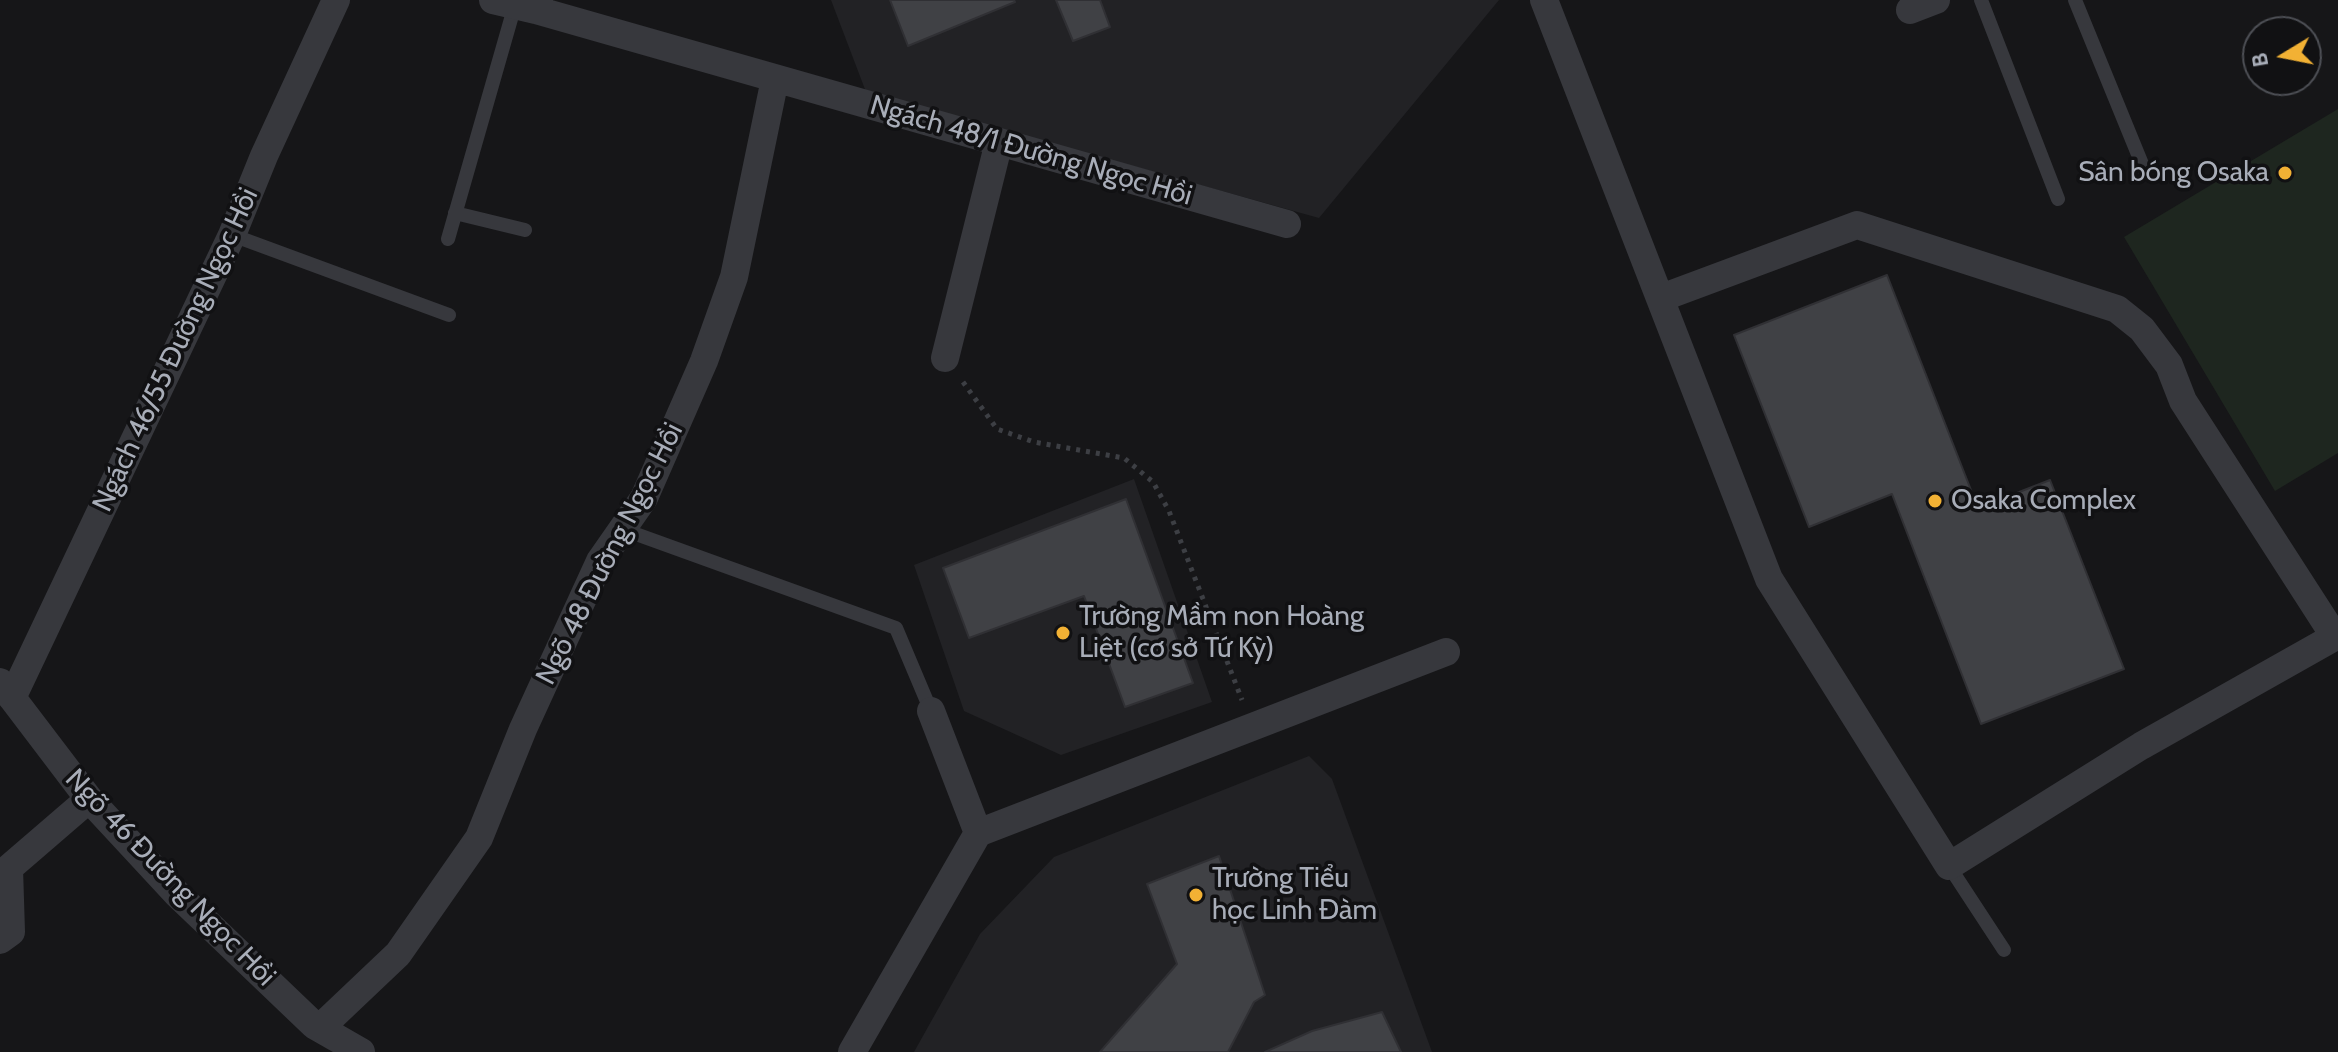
<!DOCTYPE html>
<meta charset="utf-8">
<style>
body{margin:0}
#map{position:relative;width:2338px;height:1052px;overflow:hidden;background:#161618;font-family:Cabin,sans-serif}
canvas{display:block}
.north{position:absolute;left:2242px;top:16px;width:80px;height:80px;box-sizing:border-box;background:#111113;border:2px solid #4d4f55;border-radius:50%;rotate:260deg;font-size:22px;font-weight:700;line-height:32px;text-align:center;color:#a8adb8}
.north::after{content:'';display:block;margin:auto;width:28px;height:36px;background:#f2b134;clip-path:polygon(50% 0,100% 100%,50% 72%,0 100%)}
</style>
<div id="map">
<canvas width="2338" height="1052"></canvas>
<div class="north">B</div>
</div>
<script>
const c = document.querySelector('canvas').getContext('2d');
c.lineJoin = 'round';
function paint(path, color) {
  c.fillStyle = color;
  c.fill(path, 'evenodd');
}
function toPath(rows) {
  const path = new Path2D();
  for (const r of rows) {
    path.moveTo(r[0], r[1]);
    for (let i = 2; i < r.length; i += 2) path.lineTo(r[i], r[i + 1]);
  }
  return path;
}
function trace(path, color, width, dash) {
  c.strokeStyle = color;
  c.lineWidth = width;
  c.lineCap = dash ? 'butt' : 'round';
  c.setLineDash(dash || []);
  c.stroke(path);
}
function write(font, color, halo, rows, align = 'center') {
  c.font = font + ' Cabin,sans-serif';
  c.lineWidth = 7;
  c.setLineDash([]);
  c.textBaseline = 'middle';
  c.strokeStyle = halo;
  c.fillStyle = color;
  for (const [text, x, y, turn = 0] of rows) {
    c.save();
    c.translate(x, y);
    c.rotate((+turn || 0) * Math.PI / 180);
    c.textAlign = isNaN(turn) ? turn : align;
    if (halo) c.strokeText(text, 0, 0);
    c.fillText(text, 0, 0);
    c.restore();
  }
}
paint(toPath([
 [831,0,1499,0,1319,218,866,92],
 [1134,479,1212,702,1061,755,964,711,914,565],
 [1309,756,1332,779,1432,1052,914,1052,980,934,1054,857]
]), '#222225');
paint(toPath([
 [2338,109,2338,453,2275,491,2124,237]
]), '#1e261f');
const building = toPath([
 [890,0,1014,0,1015,2,908,46,890,0],
 [1056,0,1100,0,1110,27,1073,41,1056,0],
 [1887,275,1978,508,2050,480,2124,669,1981,724,1892,494,1809,527,1734,335,1887,275],
 [1126,499,1193,683,1125,707,1084,596,969,638,943,568,1126,499],
 [1219,856,1265,995,1254,1002,1228,1052,1100,1052,1177,964,1147,884,1219,856],
 [1382,1012,1401,1052,1265,1052,1312,1031,1382,1012]
]);
paint(building, '#404145');
trace(building, '#303034', 2);
trace(toPath([
 [963,382,997,429,1034,442,1124,458,1153,482,1169,511,1242,700]
]), '#3d3f44', 5, [4, 6]);
trace(toPath([
 [1981,0,2058,199],
 [2075,0,2144,169],
 [455,213,525,230],
 [232,235,449,315],
 [448,239,515,5],
 [622,529,896,628,931,711],
 [1949,866,2004,950]
]), '#37383d', 14);
trace(toPath([
 [493,0,536,10,539,0],
 [1544,0,1769,579,1949,866,2141,746,2338,635],
 [536,10,1287,224],
 [1910,10,1936,0],
 [1661,298,1857,225,2117,309,2142,329,2169,365,2183,401,2335,637],
 [945,358,999,142],
 [0,682,89,799,178,895,314,1025,361,1052],
 [12,698,232,235,264,156,336,0],
 [931,711,978,833],
 [0,940,11,932,9,868,89,799],
 [320,1028,398,954,479,838,523,729,600,561,644,498,704,361,734,277,775,79],
 [852,1052,978,833,1446,652]
]), '#37383d', 28);
for (const [x, y, r, color] of [
 [2285,173,8,"#f2b134"],
 [1935,501,8,"#f2b134"],
 [1063,633,8,"#f2b134"],
 [1196,895,8,"#f2b134"]
]) {
  const dot = new Path2D();
  dot.arc(x, y, r, 0, 2 * Math.PI);
  c.fillStyle = color;
  c.fill(dot);
  trace(dot, '#111113', 3);
}
write('28px', '#a8adb8', '#111113', [
 ["Ngách 48/1 Đường Ngọc Hồi",1031,151,16],
 ["Ngách 46/55 Đường Ngọc Hồi",176,350,-65],
 ["Ngõ 48 Đường Ngọc Hồi",610,554,-63],
 ["Ngõ 46 Đường Ngọc Hồi",170,878,46]
]);
write('28px', '#a8adb8', '#111113', [
 ["Sân bóng Osaka",2269,173,"right"],
 ["Osaka Complex",1951,501],
 ["Trường Mầm non Hoàng",1079,617],
 ["Liệt (cơ sở Tứ Kỳ)",1079,649],
 ["Trường Tiểu",1212,879],
 ["học Linh Đàm",1212,911]
], 'left');
</script>
